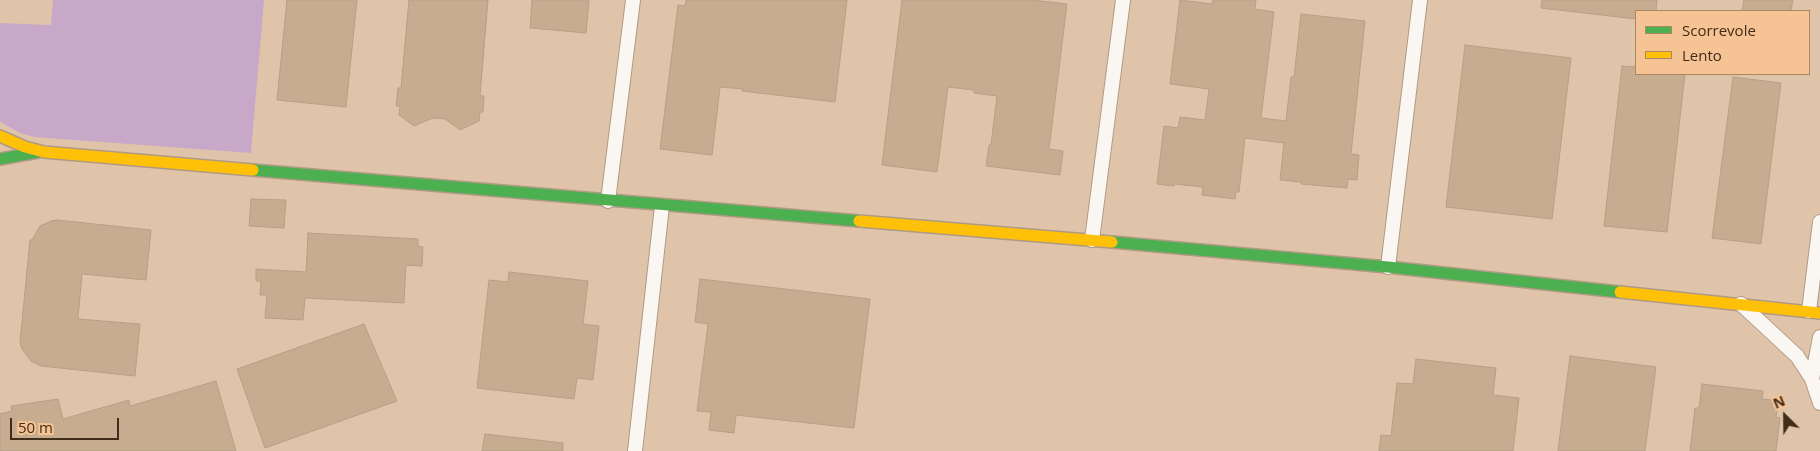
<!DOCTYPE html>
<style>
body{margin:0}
#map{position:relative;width:1820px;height:451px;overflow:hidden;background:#e0c4aa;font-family:"Open Sans",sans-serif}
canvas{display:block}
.legend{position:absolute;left:1635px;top:10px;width:175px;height:65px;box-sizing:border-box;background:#f6c394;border:1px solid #ad8763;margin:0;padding:6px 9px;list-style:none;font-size:15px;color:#402c19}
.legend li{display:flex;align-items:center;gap:10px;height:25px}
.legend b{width:25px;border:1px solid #ad8763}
.north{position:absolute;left:1760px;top:391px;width:50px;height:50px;-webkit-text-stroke:4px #f6c394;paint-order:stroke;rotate:337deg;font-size:14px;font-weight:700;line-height:20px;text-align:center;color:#402c19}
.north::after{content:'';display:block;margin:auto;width:18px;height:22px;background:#402c19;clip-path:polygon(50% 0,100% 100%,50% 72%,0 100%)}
.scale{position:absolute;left:10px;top:418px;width:109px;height:22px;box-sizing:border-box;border:2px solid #402c19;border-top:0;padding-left:6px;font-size:15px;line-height:18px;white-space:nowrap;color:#402c19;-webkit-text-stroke:4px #f6c394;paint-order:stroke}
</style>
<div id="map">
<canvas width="1820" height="451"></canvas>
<ul class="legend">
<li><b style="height:6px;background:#4caf50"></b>Scorrevole</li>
<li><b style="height:6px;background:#ffc107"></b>Lento</li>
</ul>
<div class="north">N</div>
<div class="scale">50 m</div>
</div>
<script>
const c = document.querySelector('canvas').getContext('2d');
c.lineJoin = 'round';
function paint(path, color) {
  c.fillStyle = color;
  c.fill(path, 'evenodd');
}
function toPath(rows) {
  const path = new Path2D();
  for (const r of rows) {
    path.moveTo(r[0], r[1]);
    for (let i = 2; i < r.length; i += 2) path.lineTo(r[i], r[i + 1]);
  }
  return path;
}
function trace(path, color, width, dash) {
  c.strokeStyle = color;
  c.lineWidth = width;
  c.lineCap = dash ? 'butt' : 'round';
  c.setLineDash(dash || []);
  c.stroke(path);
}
paint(toPath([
 [53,0,264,0,251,153,34,137,20,133,0,122,0,23,51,25]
]), '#c8a8c8');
const building = toPath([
 [287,0,357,0,346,107,277,100,287,0],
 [409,0,488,0,480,96,484,96,483,112,480,112,479,121,460,130,445,119,433,118,414,126,399,115,400,106,396,106,398,88,401,88,409,0],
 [532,0,589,0,586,33,530,28,532,0],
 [686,0,847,0,835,102,742,91,743,89,720,87,712,155,660,149,678,5,685,6,686,0],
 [902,0,1031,0,1067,4,1049,149,1063,151,1060,175,986,166,989,145,991,145,997,96,974,93,974,90,948,87,937,172,882,165,902,0],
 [1180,0,1212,4,1213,0,1256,0,1255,9,1274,12,1261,118,1286,121,1291,77,1294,77,1301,14,1365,21,1351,154,1359,155,1357,180,1348,179,1347,188,1301,184,1301,182,1280,180,1284,143,1245,138,1239,192,1236,192,1235,199,1202,195,1203,187,1174,184,1174,186,1157,184,1164,126,1178,128,1180,117,1205,120,1209,89,1170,84,1180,0],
 [1542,0,1657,0,1656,11,1636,11,1636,19,1541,8,1542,0],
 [1744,0,1793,0,1791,11,1742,11,1744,0],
 [1465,45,1571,58,1552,219,1446,207,1465,45],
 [1622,66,1636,67,1636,74,1685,74,1667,232,1604,226,1622,66],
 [1733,77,1781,83,1761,244,1712,238,1733,77],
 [251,199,286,200,284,228,249,226,251,199],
 [57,220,151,230,146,280,82,274,78,319,140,324,135,376,41,366,31,361,22,349,20,342,30,240,32,240,40,226,51,221,57,220],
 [308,233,418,239,418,246,423,247,422,266,406,265,404,303,305,298,303,320,265,318,267,295,260,295,261,281,256,281,256,269,306,272,308,233],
 [509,272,588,281,583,324,599,326,593,380,577,378,574,399,477,388,489,280,508,282,509,272],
 [700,279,870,299,854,428,736,415,734,433,709,430,711,412,697,411,708,324,695,322,700,279],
 [364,324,397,401,265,448,237,369,364,324],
 [1570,356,1656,367,1645,451,1558,451,1570,356],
 [1416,359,1496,368,1493,395,1519,398,1513,451,1379,451,1381,435,1391,436,1397,383,1413,384,1416,359],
 [216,381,236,451,0,451,0,414,12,411,11,406,58,399,63,419,129,400,130,406,216,381],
 [1702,384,1763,391,1762,399,1773,400,1772,408,1777,408,1776,417,1780,418,1776,451,1690,451,1695,408,1699,408,1702,384],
 [485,434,563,443,563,451,482,451,485,434]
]);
paint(building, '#c8ac90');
trace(building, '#b59f8a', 1);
const street = toPath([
 [608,201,633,0],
 [1092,240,1123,0],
 [1388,267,1420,0],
 [1741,304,1797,356,1812,379,1820,403],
 [1809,311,1820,222],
 [1812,379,1820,337],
 [635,451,662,206]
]);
const fast = toPath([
 [0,159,38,152],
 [253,170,859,221],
 [1112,242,1388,267,1620,292]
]);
const slow = toPath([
 [0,136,25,147,44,152,253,170],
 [859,221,1112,242],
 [1620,292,1820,313]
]);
trace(street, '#b09a86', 16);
trace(fast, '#b09a86', 14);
trace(slow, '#b09a86', 14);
trace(street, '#faf6f2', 14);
trace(fast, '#4caf50', 11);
trace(slow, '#ffc107', 11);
</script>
